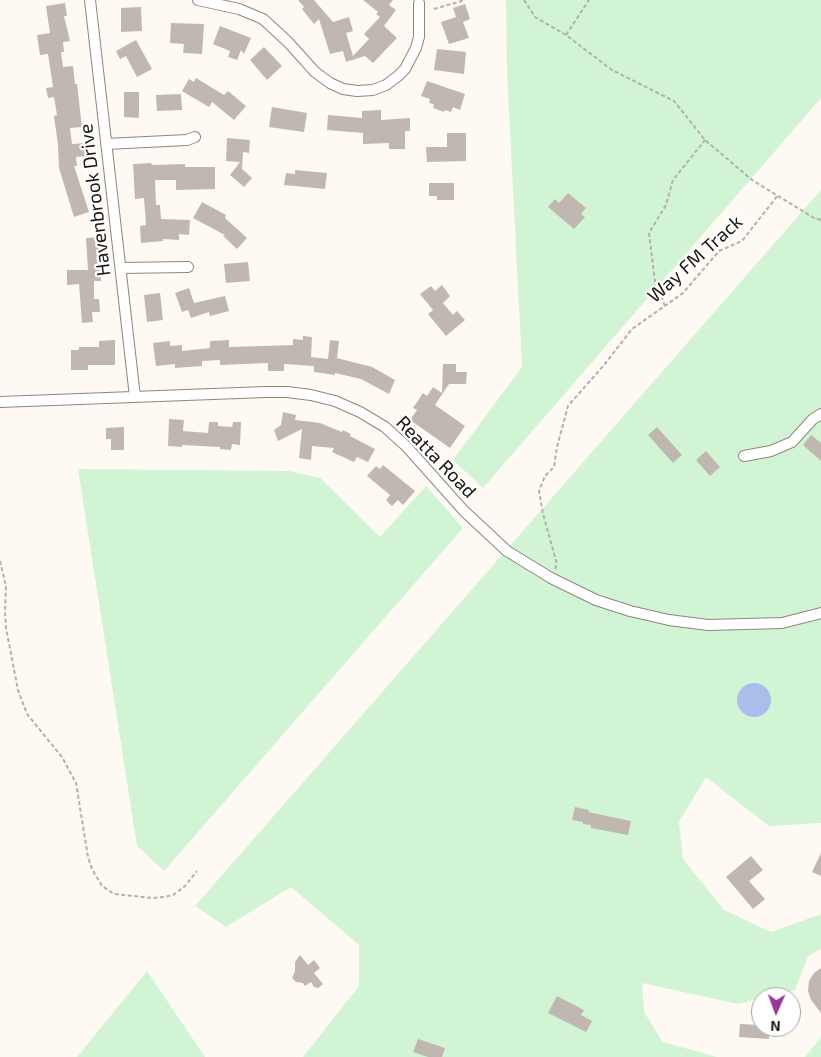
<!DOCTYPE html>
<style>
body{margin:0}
#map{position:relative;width:821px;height:1057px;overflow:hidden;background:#fff9f4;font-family:"Exo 2",sans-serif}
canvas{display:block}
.north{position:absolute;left:751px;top:987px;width:50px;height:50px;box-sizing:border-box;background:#fff;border:1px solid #a3a2a1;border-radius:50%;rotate:182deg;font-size:14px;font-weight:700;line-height:20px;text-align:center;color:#1a1714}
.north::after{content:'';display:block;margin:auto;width:18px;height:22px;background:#99359b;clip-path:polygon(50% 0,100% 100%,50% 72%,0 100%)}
</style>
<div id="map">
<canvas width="821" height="1057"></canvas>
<div class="north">N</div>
</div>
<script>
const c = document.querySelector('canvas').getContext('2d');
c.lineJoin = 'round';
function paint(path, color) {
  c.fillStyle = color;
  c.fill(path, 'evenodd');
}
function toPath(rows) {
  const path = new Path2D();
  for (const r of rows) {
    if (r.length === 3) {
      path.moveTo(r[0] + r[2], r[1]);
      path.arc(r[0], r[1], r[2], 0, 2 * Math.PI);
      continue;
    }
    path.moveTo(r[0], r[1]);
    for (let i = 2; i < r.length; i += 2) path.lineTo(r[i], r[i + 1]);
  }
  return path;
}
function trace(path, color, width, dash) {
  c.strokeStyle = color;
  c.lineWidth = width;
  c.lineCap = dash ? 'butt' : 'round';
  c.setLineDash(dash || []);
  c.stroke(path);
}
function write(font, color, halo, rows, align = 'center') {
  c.font = font + ' "Exo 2",sans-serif';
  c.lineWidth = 4.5;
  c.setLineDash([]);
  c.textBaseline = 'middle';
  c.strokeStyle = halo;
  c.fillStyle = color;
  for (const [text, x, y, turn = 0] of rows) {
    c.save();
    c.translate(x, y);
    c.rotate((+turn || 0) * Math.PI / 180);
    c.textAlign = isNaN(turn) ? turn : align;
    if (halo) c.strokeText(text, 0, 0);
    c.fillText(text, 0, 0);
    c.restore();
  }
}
paint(toPath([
 [506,0,821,0,821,98,483,488,453,460,522,367,507,71],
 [821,190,821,823,769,826,706,777,679,822,683,859,724,910,771,932,821,914,821,949,808,956,795,990,761,997,761,998,738,1004,642,983,644,1012,663,1042,717,1057,303,1057,359,986,359,945,291,887,226,927,195,906],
 [78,469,289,471,320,478,380,537,426,486,463,528,164,871,137,846],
 [147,971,205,1057,77,1057],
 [821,1037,821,1057,805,1057]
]), '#d1f5d4');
paint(toPath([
 [754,700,17]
]), '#a9beea');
paint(toPath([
 [298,0,314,0,333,22,349,17,353,31,346,33,353,56,369,39,364,34,380,17,376,14,378,12,363,0,393,0,389,5,396,10,384,26,397,38,373,63,365,56,346,62,343,51,330,54,319,19,314,24,302,9,304,7],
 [65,3,67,16,64,16,70,41,63,42,64,52,61,52,63,67,73,66,75,84,77,84,82,127,70,128,72,144,88,143,89,156,76,157,77,166,74,166,89,212,74,217,59,168,58,145,54,116,57,115,54,97,48,98,46,88,53,87,48,54,40,55,37,35,50,33,46,6],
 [465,4,470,19,463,22,469,38,449,44,441,22,456,17,453,8],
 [141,7,142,31,121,32,121,8],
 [171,23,204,24,202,54,183,53,184,44,170,43],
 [220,26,251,38,244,54,241,50,237,60,228,57,230,51,213,44],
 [136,40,152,69,137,77,126,56,120,59,116,51],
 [264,47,282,66,267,80,250,60],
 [437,49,466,52,464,74,434,70],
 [196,78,224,95,228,91,246,106,234,120,212,102,209,107,182,91,189,79,194,82],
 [427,81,465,94,460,110,453,107,451,112,445,110,444,112,433,108,434,104,429,103,430,99,421,96],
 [124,92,139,92,139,118,124,117],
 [181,94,182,110,157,111,156,95],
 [272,107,307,113,304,132,269,127],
 [381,110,381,120,410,118,410,131,405,131,405,149,389,149,389,143,363,144,363,133,327,130,328,115,362,118,362,111],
 [447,133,466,133,466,161,427,162,426,147,447,147],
 [227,138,250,140,249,153,243,152,242,169,252,178,244,187,230,175,240,162,226,161],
 [151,163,152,165,185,164,185,167,215,167,215,189,176,190,176,180,155,180,156,205,160,205,161,219,190,220,189,235,179,234,179,240,163,239,163,241,141,243,140,226,146,225,144,198,135,199,133,164],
 [295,170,327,173,325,189,284,185,286,173,295,174],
 [429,183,454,183,454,200,437,200,437,196,429,196],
 [568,193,586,208,581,214,585,217,574,229,548,207,555,199,559,203],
 [202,202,226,215,225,218,247,238,237,249,223,236,225,235,193,218],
 [101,237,102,260,100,260,101,281,94,281,94,299,99,299,100,312,92,312,93,322,82,323,79,284,67,285,67,270,88,270,86,238],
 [248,262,250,281,226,283,224,264],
 [442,285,450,296,443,303,453,315,457,311,465,320,446,336,428,314,433,310,420,294,431,286,435,291],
 [189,288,194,303,225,296,229,311,210,316,209,312,191,318,188,310,182,312,175,293],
 [160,293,163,320,147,322,144,295],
 [303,336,312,337,311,357,328,359,330,340,339,341,337,358,372,367,395,380,389,394,361,379,335,373,335,375,314,372,314,366,284,364,284,371,268,371,268,363,220,365,220,360,202,361,202,366,175,368,175,364,156,366,153,343,170,341,170,346,182,345,182,351,210,348,210,341,229,340,229,347,293,345,293,339,303,340],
 [115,340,115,365,88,365,88,370,71,370,71,350,79,350,79,347,99,347,99,341],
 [443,364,456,364,456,372,467,372,466,384,449,384,435,405,465,426,450,448,410,420,417,410,413,408,423,393,427,396,433,387,442,393],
 [283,412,296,415,295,420,320,423,342,432,343,430,351,434,350,436,375,449,368,462,357,457,354,462,332,452,334,448,312,446,311,460,299,458,302,429,278,441,274,430,281,425],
 [169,419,184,420,183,431,208,433,209,422,218,422,218,426,232,427,233,422,241,422,240,445,232,444,231,450,220,449,220,447,182,445,182,447,168,446],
 [124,427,124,450,111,450,111,439,106,439,106,428],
 [657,427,682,455,673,463,648,435],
 [811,435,821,443,821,461,803,445],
 [706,451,720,467,710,476,696,460],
 [383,465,415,491,403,505,398,500,392,506,386,500,390,495,367,476,376,466,380,469],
 [575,807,589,810,588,812,631,821,628,835,591,828,591,825,583,824,583,822,572,820],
 [821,853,821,876,812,872],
 [751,856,763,870,749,881,765,899,753,909,726,877],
 [300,955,308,965,314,960,320,968,314,973,323,984,318,988,314,987,311,982,305,986,303,983,296,982,292,978,295,971,295,962],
 [821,968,821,1013,811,1000,808,991,809,981,814,973],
 [557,996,584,1010,581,1015,592,1021,586,1032,548,1013],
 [740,1024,761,1025,761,1027,779,1027,778,1036,769,1035,769,1039,739,1037],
 [418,1039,445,1048,442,1057,428,1057,413,1052]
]), '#c0b8b0');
const minor = toPath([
 [90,0,135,397],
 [198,0,239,9,263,19,288,42,315,72,330,83,343,89,357,91,373,90,386,85,398,76,405,69,416,48,419,37,419,3],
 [106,144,187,140,195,137],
 [121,268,188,267],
 [0,402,266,392,287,392,311,395,335,401,360,412,385,427,406,446,464,511,507,551,551,578,596,600,630,611,669,620,708,625,782,623,821,613],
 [744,456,771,451,792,442,813,419,821,414]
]);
trace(minor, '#8e857e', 12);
trace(toPath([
 [524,0,535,17,566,35,612,70,674,101,705,140,752,180,814,218,821,220],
 [434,9,465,0],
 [566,35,589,0],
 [665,306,655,282,649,233,666,205,673,180,705,140],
 [0,561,6,586,5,612,6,628,18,690,27,714,62,757,76,783,88,857,92,869,102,886,114,894,153,898,164,897,173,895,185,886,197,871],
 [555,569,557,564,543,514,539,491,545,476,554,467,557,447,568,406,604,365,632,329,683,293,719,251,742,241,778,195]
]), '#b5b0ab', 2, [4, 2.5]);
trace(minor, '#fff', 10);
write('19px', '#1a1714', '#fff', [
 ["Havenbrook Drive",95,200,-97],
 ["Way FM Track",695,259,-42],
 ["Reatta Road",436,457,46]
]);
</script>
